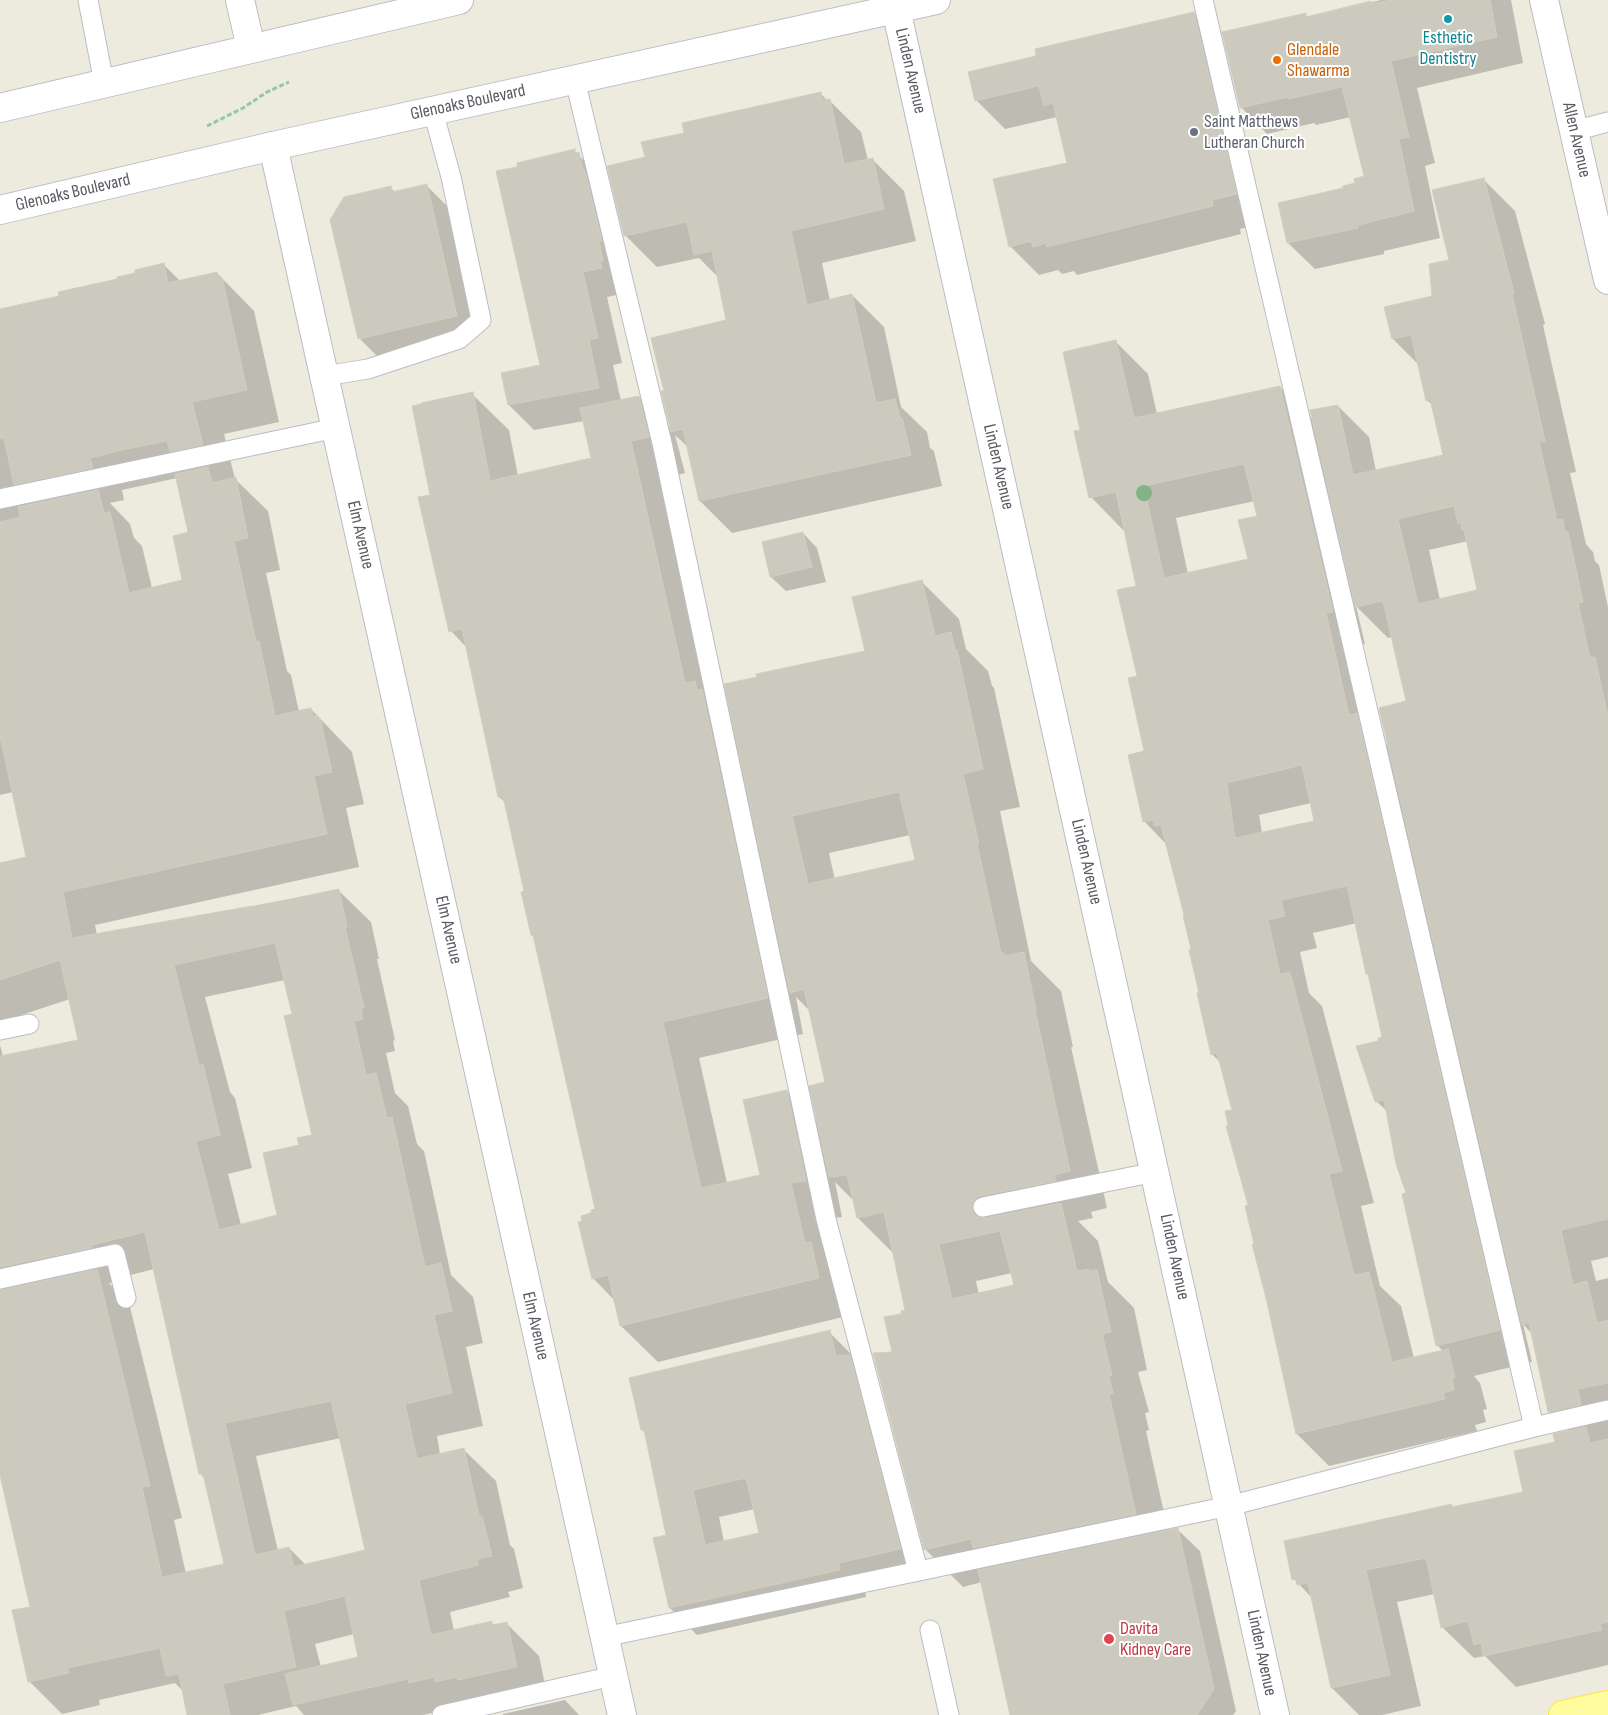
<!DOCTYPE html>
<style>
body{margin:0}
canvas{display:block;background:#edebde}
</style>
<canvas width="1608" height="1715"></canvas>
<script>
const c = document.querySelector('canvas').getContext('2d');
c.lineJoin = 'round';
function paint(path, color) {
  c.fillStyle = color;
  c.fill(path, 'evenodd');
}
function toPath(rows) {
  const path = new Path2D();
  for (const r of rows) {
    path.moveTo(r[0], r[1]);
    for (let i = 2; i < r.length; i += 2) path.lineTo(r[i], r[i + 1]);
  }
  return path;
}
function trace(path, color, width, dash) {
  c.strokeStyle = color;
  c.lineWidth = width;
  c.lineCap = dash ? 'butt' : 'round';
  c.setLineDash(dash || []);
  c.stroke(path);
}
function write(font, color, halo, rows, align = 'center') {
  c.font = font + ' "Sofia Sans Condensed",sans-serif';
  c.lineWidth = 4;
  c.setLineDash([]);
  c.textBaseline = 'middle';
  c.strokeStyle = halo;
  c.fillStyle = color;
  for (const [text, x, y, turn = 0] of rows) {
    c.save();
    c.translate(x, y);
    c.rotate((+turn || 0) * Math.PI / 180);
    c.textAlign = isNaN(turn) ? turn : align;
    if (halo) c.strokeText(text, 0, 0);
    c.fillText(text, 0, 0);
    c.restore();
  }
}
paint(toPath([
 [1381,0,1511,0,1523,63,1417,88,1435,163,1425,166,1440,238,1384,251,1384,254,1315,269,1288,243,1345,189,1357,184,1365,177,1351,117,1316,125,1314,123,1267,134,1241,107,1305,14,1309,18],
 [1194,13,1222,42,1264,223,1240,229,1241,234,1077,275,1074,271,1062,274,1058,270,1039,275,1010,246,1069,164,1057,117,1005,129,976,100,1038,57],
 [821,94,827,100,829,100,861,132,868,160,872,159,904,191,916,241,822,263,830,301,852,295,884,327,901,407,927,432,930,448,934,451,942,486,732,533,700,501,689,448,675,435,685,473,666,478,718,705,733,721,867,652,922,582,959,619,966,649,988,671,992,686,994,688,1020,807,1000,811,1031,961,1061,991,1073,1047,1071,1047,1107,1208,1091,1212,1093,1218,1078,1221,1098,1241,1108,1282,1134,1308,1147,1370,1138,1372,1149,1412,1145,1413,1149,1430,1146,1431,1168,1531,1178,1530,1200,1551,1236,1711,1233,1715,1012,1715,982,1582,963,1587,925,1549,894,1353,902,1315,907,1311,894,1254,858,1218,854,1201,835,1182,842,1217,827,1219,855,1314,658,1362,621,1326,615,1301,593,1278,583,1222,597,1210,535,938,532,935,525,892,506,803,499,797,468,649,451,631,431,495,472,394,509,430,518,476,592,459,584,421,534,430,509,405,542,366,519,168,574,151,604,179,626,293,607,297,622,363,613,365,621,401,639,397,672,430,665,392,727,321,719,278,699,258,657,267,625,235,646,158,685,134],
 [910,835,916,861,835,880,829,853],
 [796,997,810,1011,826,1083,819,1123,787,1092,761,1176,727,1183,699,1058,803,1034],
 [1012,1273,1016,1286,979,1295,976,1281],
 [1484,180,1515,211,1545,324,1543,325,1576,472,1570,473,1586,544,1593,552,1595,561,1599,565,1608,607,1608,1257,1591,1261,1596,1281,1608,1278,1608,1665,1516,1687,1485,1656,1474,1658,1442,1627,1435,1594,1397,1602,1421,1706,1382,1715,1359,1715,1332,1688,1312,1598,1294,1579,1452,1506,1453,1508,1524,1493,1556,1443,1570,1432,1549,1412,1532,1334,1523,1324,1532,1362,1474,1376,1480,1383,1487,1409,1483,1410,1486,1422,1475,1425,1477,1431,1329,1466,1297,1434,1256,1245,1233,1111,1221,1063,1212,1054,1186,916,1167,845,1144,821,1146,752,1139,677,1137,586,1125,529,1123,530,1091,497,1082,431,1115,341,1148,374,1157,414,1280,387,1313,420,1338,406,1369,437,1376,471,1444,455,1433,406,1427,400,1419,365,1393,339,1434,297],
 [1255,501,1259,517,1249,560,1188,574,1176,518],
 [1468,541,1479,591,1440,600,1429,550],
 [1356,606,1388,638,1392,637,1407,702,1389,747,1378,736,1358,646,1365,644],
 [1311,803,1315,821,1262,833,1259,815],
 [1357,923,1384,1038,1380,1042,1376,1101,1388,1112,1407,1194,1437,1345,1443,1351,1414,1358,1401,1306,1380,1286,1361,1206,1374,1203,1322,1006,1309,993,1300,952,1317,948,1313,933],
 [426,185,448,207,478,337,381,360,359,338,391,188,396,193],
 [163,264,180,281,217,273,254,311,279,422,224,434,235,479,268,511,280,570,266,573,287,671,291,675,299,712,311,709,352,752,364,804,346,808,359,867,95,925,97,935,338,890,371,922,379,959,377,959,395,1040,393,1041,395,1051,386,1053,395,1093,408,1106,417,1144,424,1151,451,1275,473,1297,483,1343,466,1347,483,1426,437,1436,440,1454,463,1449,496,1481,510,1545,514,1549,523,1588,508,1592,510,1597,450,1612,454,1631,491,1623,495,1626,506,1623,539,1656,548,1699,440,1711,423,1715,304,1715,296,1706,258,1715,189,1715,184,1692,175,1683,99,1700,100,1705,62,1714,29,1681,31,1607,0,1469,0,1045,3,1056,79,1041,70,999,0,1022,0,864,28,858,13,792,0,795,0,311,61,297],
 [177,478,190,533,184,581,152,588,142,546,134,538,130,524,110,503,124,500,122,490],
 [285,980,293,1015,314,1135,300,1146,279,1216,241,1225,228,1174,252,1168,235,1098,230,1092,205,997],
 [154,1269,201,1474,205,1479,226,1565,186,1574,174,1520,182,1518,129,1303,109,1283,124,1280,123,1277],
 [341,1438,366,1551,306,1565,289,1548,278,1551,256,1456],
 [354,1634,359,1658,321,1667,315,1644],
 [803,533,817,548,826,582,786,591,771,577,763,543],
 [829,1332,856,1359,927,1576,865,1590,866,1597,697,1635,670,1608,655,1539,668,1536,647,1434,642,1430],
 [755,1509,761,1534,724,1542,719,1517],
 [565,1700,579,1715,503,1715,503,1714]
]), '#0003');
const building = toPath([
 [1392,0,1490,0,1497,37,1391,61,1409,137,1399,139,1414,211,1358,225,1358,228,1287,243,1278,203,1343,188,1343,186,1355,183,1354,179,1364,176,1342,87,1288,99,1288,97,1240,108,1222,32,1306,13,1306,17,1371,1,1371,4,1392,0],
 [1194,12,1237,194,1212,200,1213,206,1047,247,1046,243,1033,247,1031,241,1009,247,993,179,1067,163,1053,103,1044,106,1039,86,975,101,968,72,1036,56,1035,49,1194,12],
 [821,92,822,100,830,99,844,164,873,158,884,209,791,231,807,305,852,294,876,403,895,399,900,418,902,418,911,455,699,501,683,429,671,432,661,391,664,391,651,338,726,320,712,251,694,255,687,222,624,236,607,166,645,157,641,142,684,133,682,123,821,92],
 [575,149,575,153,579,152,583,171,585,171,602,241,599,241,603,261,600,261,602,268,583,272,598,338,589,340,599,388,508,405,501,373,540,365,496,171,517,167,517,163,575,149],
 [1484,178,1514,293,1512,294,1545,441,1539,442,1557,520,1563,519,1565,532,1568,532,1583,602,1578,603,1590,658,1595,657,1608,717,1608,1219,1561,1230,1573,1285,1587,1281,1597,1323,1608,1320,1608,1383,1578,1389,1581,1405,1548,1412,1529,1323,1522,1325,1379,708,1406,701,1383,601,1355,607,1310,410,1338,405,1353,475,1443,455,1430,399,1426,401,1411,335,1392,339,1384,307,1432,296,1429,264,1449,260,1432,190,1484,178],
 [1454,506,1458,523,1461,523,1462,530,1464,530,1477,590,1418,604,1398,519,1454,506],
 [427,184,457,316,358,339,330,220,344,197,391,186,392,192,427,184],
 [164,263,168,283,217,272,218,278,222,277,247,390,192,402,203,445,170,452,167,441,122,450,90,458,93,468,14,485,4,438,0,439,0,309,59,296,58,292,117,279,117,277,135,273,135,270,164,263],
 [1116,340,1134,418,1280,386,1333,612,1326,613,1349,715,1357,713,1500,1330,1436,1346,1402,1194,1406,1193,1396,1164,1384,1100,1375,1102,1356,1046,1378,1041,1378,1038,1382,1037,1368,974,1366,974,1347,886,1281,900,1285,916,1268,920,1280,974,1290,972,1342,1171,1329,1174,1354,1275,1369,1272,1392,1362,1448,1349,1455,1377,1452,1378,1454,1390,1443,1393,1445,1399,1296,1434,1266,1298,1252,1244,1254,1244,1245,1206,1248,1205,1226,1126,1228,1125,1225,1111,1232,1110,1217,1053,1211,1055,1197,993,1199,993,1189,950,1191,949,1183,916,1184,915,1161,825,1155,826,1153,820,1143,822,1128,755,1144,751,1128,678,1137,676,1117,590,1136,586,1116,492,1089,498,1074,431,1080,430,1063,352,1116,340],
 [1244,464,1257,516,1238,520,1248,559,1164,578,1144,486,1244,464],
 [1302,765,1314,821,1235,838,1227,783,1302,765],
 [473,392,490,481,591,458,580,408,639,396,649,437,631,441,685,683,695,681,697,690,702,689,768,998,663,1022,701,1188,760,1175,743,1100,787,1090,806,1181,791,1183,805,1243,811,1242,819,1278,620,1326,608,1275,592,1279,578,1222,582,1221,581,1216,591,1213,591,1210,595,1209,533,935,531,935,521,892,524,891,503,796,498,797,462,629,449,632,418,497,430,495,412,406,421,404,421,403,473,392],
 [208,467,212,483,236,477,248,538,234,541,256,642,259,641,275,716,311,708,313,716,317,715,318,719,320,718,332,772,314,776,327,834,63,892,72,938,252,906,252,907,339,889,347,927,345,927,364,1008,361,1008,363,1019,354,1021,366,1075,376,1073,387,1118,392,1117,425,1267,441,1263,452,1311,434,1315,452,1393,405,1404,417,1459,464,1448,479,1516,482,1516,492,1556,477,1559,478,1565,419,1580,431,1635,492,1621,492,1625,507,1622,517,1667,458,1680,457,1677,435,1682,434,1677,409,1683,408,1679,293,1705,285,1674,358,1657,345,1596,284,1611,296,1667,223,1684,230,1715,187,1715,179,1674,166,1676,160,1648,67,1668,69,1673,28,1682,12,1610,30,1607,0,1475,0,1290,97,1269,150,1486,142,1487,162,1577,224,1564,203,1474,199,1474,145,1232,91,1245,92,1248,0,1267,0,1056,78,1040,60,960,0,980,0,863,26,857,0,736,0,522,20,517,18,507,98,490,104,513,110,512,129,593,182,580,173,536,188,532,175,474,208,467],
 [275,943,292,1014,284,1016,312,1135,297,1138,299,1145,263,1153,277,1215,219,1230,196,1141,220,1135,203,1064,199,1065,174,965,275,943],
 [331,1401,365,1550,294,1567,289,1547,255,1555,225,1423,331,1401],
 [803,532,812,567,770,577,762,542,803,532],
 [922,580,935,636,951,632,955,650,957,650,983,769,963,774,979,844,977,844,1001,953,1004,953,1004,956,1024,952,1036,1010,1035,1010,1070,1171,1054,1175,1056,1181,980,1196,976,1198,973,1203,972,1210,974,1214,979,1217,985,1218,1061,1203,1077,1271,1089,1269,1089,1271,1097,1270,1111,1332,1102,1334,1112,1375,1109,1376,1113,1393,1109,1394,1136,1514,973,1548,971,1539,924,1550,873,1353,892,1352,884,1317,901,1314,901,1311,905,1310,884,1212,857,1218,847,1175,829,1177,809,1086,825,1082,804,989,790,993,724,684,757,677,756,674,865,651,852,597,922,580],
 [899,792,915,860,808,884,792,816,899,792],
 [1000,1231,1014,1285,952,1299,939,1244,1000,1231],
 [830,1330,836,1356,850,1355,901,1549,839,1563,840,1570,669,1608,653,1538,666,1535,644,1430,641,1430,629,1378,830,1330],
 [746,1478,759,1533,705,1545,693,1490,746,1478],
 [1586,1427,1590,1443,1608,1439,1608,1622,1600,1624,1602,1630,1483,1656,1481,1643,1474,1645,1468,1621,1441,1628,1426,1558,1366,1570,1390,1675,1331,1688,1308,1583,1297,1585,1296,1579,1292,1580,1284,1541,1452,1504,1452,1507,1523,1492,1514,1451,1555,1442,1553,1434,1586,1427],
 [1178,1528,1214,1689,1197,1715,1010,1715,978,1570,1178,1528]
]);
paint(building, '#cccabf');
trace(building, '#d1cebc', 1);
const service = toPath([
 [88,0,104,83],
 [1203,0,1534,1427],
 [575,80,662,443,826,1219,918,1571],
 [1574,131,1608,122],
 [324,376,368,369,459,339,481,320,451,177,433,111],
 [0,499,336,428],
 [0,1030,29,1024],
 [983,1207,1155,1172],
 [0,1279,115,1254,126,1298],
 [930,1630,949,1715],
 [604,1637,1229,1506,1534,1427,1608,1410],
 [442,1715,613,1676]
]);
const minor = toPath([
 [240,0,251,48],
 [1544,0,1608,280],
 [896,9,1275,1715],
 [273,146,622,1715]
]);
const secondary = toPath([
 [0,108,459,0],
 [0,210,273,146,936,0]
]);
const primary = toPath([
 [1563,1715,1608,1705]
]);
trace(service, '#bbbdc4', 21);
trace(minor, '#bbbdc4', 30);
trace(secondary, '#bbbec6', 30);
trace(primary, '#ffe344', 30);
trace(toPath([
 [207,126,243,108,267,92,289,82]
]), '#90c9a8', 3, [5, 2.5]);
trace(service, '#fff', 19);
trace(minor, '#fff', 28);
trace(secondary, '#fff', 28);
trace(primary, '#fffca0', 28);
c.fillStyle = '#83b385';
for (const [x, y] of [
 [1144,493]
]) {
  c.beginPath();
  c.arc(x, y, 8, 0, 2 * Math.PI);
  c.fill();
}
for (const [x, y, r, color] of [
 [1448,19,5,"#0f9aa8"],
 [1277,60,5,"#e8710a"],
 [1194,132,5,"#6b7280"],
 [1109,1639,6,"#e0444e"]
]) {
  const dot = new Path2D();
  dot.arc(x, y, r, 0, 2 * Math.PI);
  c.fillStyle = color;
  c.fill(dot);
  trace(dot, '#fff', 2);
}
write('18px', '#0d838f', '#fff', [
 ["Esthetic",1448,38],
 ["Dentistry",1448,59]
]);
write('18px', '#c56008', '#fff', [
 ["Glendale",1287,50],
 ["Shawarma",1287,71]
], 'left');
write('18px', '#575a61', '#fff', [
 ["Linden Avenue",910,71,77],
 ["Glenoaks Boulevard",468,103,-12],
 ["Allen Avenue",1576,140,77],
 ["Glenoaks Boulevard",73,193,-13],
 ["Linden Avenue",998,467,77],
 ["Elm Avenue",360,535,77],
 ["Linden Avenue",1086,862,77],
 ["Elm Avenue",448,930,77],
 ["Linden Avenue",1174,1257,78],
 ["Elm Avenue",535,1326,77],
 ["Linden Avenue",1261,1653,78]
]);
write('18px', '#5b616d', '#fff', [
 ["Saint Matthews",1204,122],
 ["Lutheran Church",1204,143]
], 'left');
write('18px', '#be3a42', '#fff', [
 ["Davita",1120,1629],
 ["Kidney Care",1120,1650]
], 'left');
</script>
